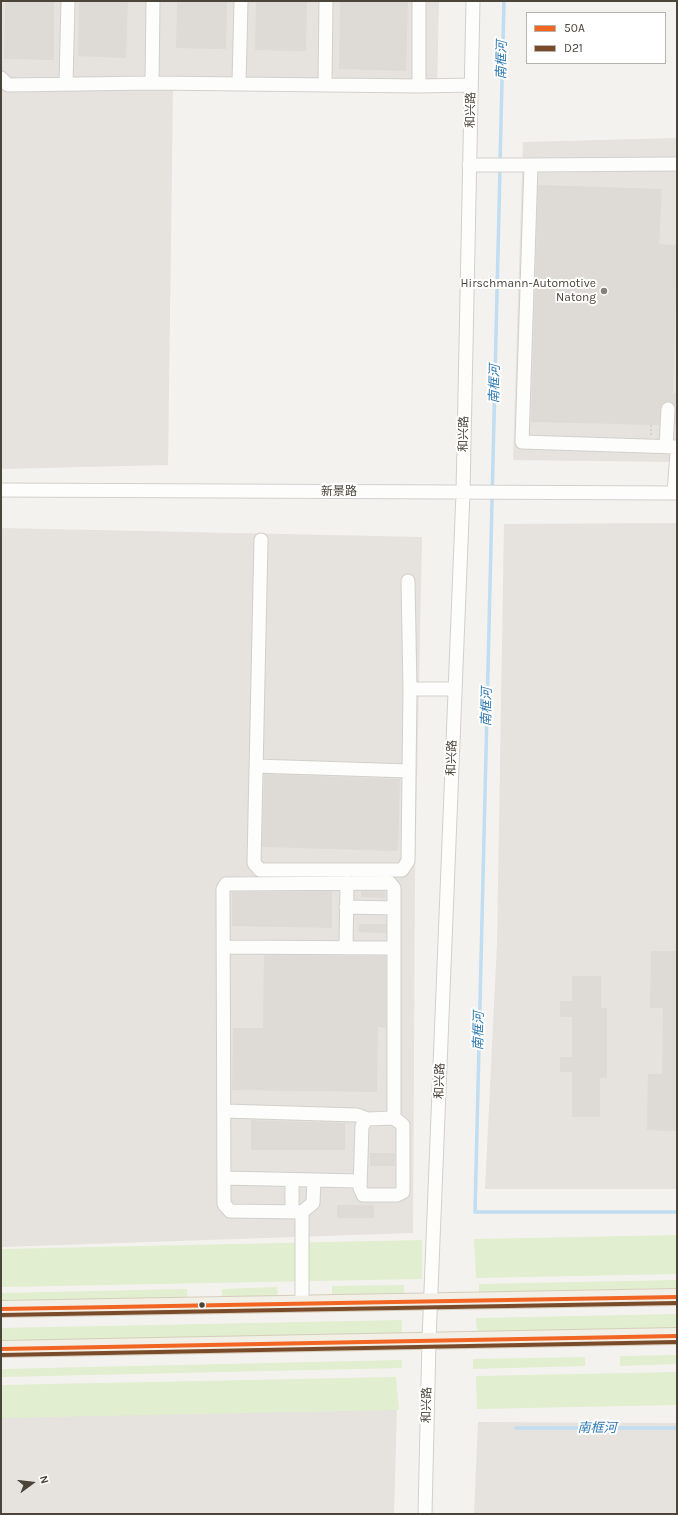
<!DOCTYPE html>
<meta charset="utf-8">
<style>
body{margin:0}
#map{position:relative;width:678px;height:1515px;overflow:hidden;background:#f4f2ee;font-family:Karla,sans-serif}
canvas{display:block}
.frame{position:absolute;inset:0;border:2px solid #4b4439;pointer-events:none}
.legend{position:absolute;left:526px;top:12px;width:140px;height:52px;box-sizing:border-box;background:#fff;border:1px solid #b7b4b0;margin:0;padding:5px 7px;list-style:none;font-size:12px;color:#4b4439}
.legend li{display:flex;align-items:center;gap:8px;height:20px}
.legend b{width:20px;border:1px solid #b7b4b0}
.north{position:absolute;left:12px;top:1463px;width:40px;height:40px;-webkit-text-stroke:3px #fff;paint-order:stroke;rotate:75deg;font-size:11px;font-weight:700;line-height:16px;text-align:center;color:#4b4439}
.north::after{content:'';display:block;margin:auto;width:14px;height:18px;background:#4b4439;clip-path:polygon(50% 0,100% 100%,50% 72%,0 100%)}
</style>
<div id="map">
<canvas width="678" height="1515"></canvas>
<div class="frame"></div>
<ul class="legend">
<li><b style="height:5px;background:#f26522"></b>50A</li>
<li><b style="height:5px;background:#7a4b2a"></b>D21</li>
</ul>
<div class="north">N</div>
</div>
<script>
const c = document.querySelector('canvas').getContext('2d');
c.lineJoin = 'round';
function paint(path, color) {
  c.fillStyle = color;
  c.fill(path, 'evenodd');
}
function toPath(rows) {
  const path = new Path2D();
  for (const r of rows) {
    path.moveTo(r[0], r[1]);
    for (let i = 2; i < r.length; i += 2) path.lineTo(r[i], r[i + 1]);
  }
  return path;
}
function trace(path, color, width, dash) {
  c.strokeStyle = color;
  c.lineWidth = width;
  c.lineCap = dash ? 'butt' : 'round';
  c.setLineDash(dash || []);
  c.stroke(path);
}
function write(font, color, halo, rows, align = 'center') {
  c.font = font + ' Karla,"Noto Sans SC",sans-serif';
  c.lineWidth = 4;
  c.setLineDash([]);
  c.textBaseline = 'middle';
  c.strokeStyle = halo;
  c.fillStyle = color;
  for (const [text, x, y, turn = 0] of rows) {
    c.save();
    c.translate(x, y);
    c.rotate((+turn || 0) * Math.PI / 180);
    c.textAlign = isNaN(turn) ? turn : align;
    if (halo) c.strokeText(text, 0, 0);
    c.fillText(text, 0, 0);
    c.restore();
  }
}
paint(toPath([
 [1,1,439,1,437,92,173,90,168,465,1,469],
 [677,138,677,462,513,460,523,142],
 [677,523,677,1189,485,1189,497,944,504,524],
 [1,528,422,537,415,877,413,1233,1,1247],
 [397,1408,394,1514,1,1514,1,1413],
 [478,1422,677,1423,677,1514,474,1514]
]), '#e6e2de');
paint(toPath([
 [677,1235,677,1274,476,1278,474,1239],
 [422,1240,422,1279,1,1287,1,1249],
 [677,1280,677,1288,479,1292,479,1284],
 [404,1285,404,1293,332,1295,332,1286],
 [277,1287,278,1296,222,1297,222,1289],
 [187,1289,188,1298,1,1302,1,1293],
 [677,1314,677,1329,477,1333,476,1318],
 [402,1320,402,1334,1,1343,1,1328],
 [677,1355,677,1364,620,1366,620,1356],
 [585,1357,585,1366,473,1369,473,1359],
 [402,1360,402,1368,1,1377,1,1369],
 [677,1372,677,1405,477,1409,476,1376],
 [396,1377,399,1410,1,1418,1,1385]
]), '#e1eecf');
paint(toPath([
 [662,144,661,157,545,157,544,145],
 [592,452,639,452,639,460,591,460]
]), '#e6e3df');
trace(toPath([
 [500,162,504,1],
 [500,168,475,1212,677,1212],
 [516,1428,677,1428]
]), '#c0ddf1', 3.5);
paint(toPath([
 [5,1,54,1,54,60,4,59],
 [79,1,128,1,126,58,78,56],
 [177,1,227,1,226,49,176,48],
 [256,1,307,1,306,51,255,50],
 [340,1,408,1,406,71,339,69],
 [538,185,662,189,659,244,677,245,673,393,677,393,677,425,675,425,675,406,668,401,661,405,659,425,531,422],
 [264,774,400,779,398,851,262,847],
 [332,891,332,928,232,926,232,892],
 [361,891,385,891,385,898,361,897],
 [359,924,386,924,386,933,358,932],
 [651,951,677,951,677,1131,647,1130,648,1074,662,1074,663,1008,650,1008],
 [264,955,386,956,386,1028,378,1027,377,1092,232,1090,233,1028,263,1028],
 [572,976,601,976,601,1008,607,1008,607,1078,600,1078,600,1117,572,1117,572,1072,560,1072,560,1057,572,1057,572,1017,560,1017,560,1001,572,1001],
 [251,1120,345,1123,345,1150,251,1150],
 [370,1153,395,1153,395,1166,370,1166],
 [337,1205,374,1205,374,1218,337,1218]
]), '#dedbd6');
const minor = toPath([
 [1,78,8,85,152,83,419,86,471,85],
 [152,83,153,1],
 [239,83,241,1],
 [66,84,68,1],
 [325,85,326,1],
 [419,86,419,1],
 [677,164,531,165,522,442,677,447],
 [469,165,531,165],
 [666,447,668,409],
 [1,490,677,493],
 [674,493,677,453],
 [261,540,254,863,260,870,402,870,408,861,410,689,408,581],
 [410,689,455,689],
 [256,766,409,771],
 [346,907,394,908],
 [223,947,394,948],
 [346,948,347,883],
 [224,1111,357,1115,367,1119],
 [224,1178,360,1181],
 [292,1212,292,1180],
 [302,1212,313,1203,314,1180],
 [302,1303,302,1212,230,1211,224,1204,223,889,226,884,390,883,394,888,394,1118,403,1125,403,1192,397,1195,363,1195,360,1188,362,1126,367,1119,394,1118],
 [425,1514,429,1340,463,493,473,1]
]);
const major = toPath([
 [1,1309,677,1297],
 [1,1349,677,1336]
]);
trace(minor, '#d2d0cb', 15);
trace(major, '#d6cebb', 18);
trace(toPath([
 [651,435,651,425]
]), '#d3d2cc', 2, [2, 2]);
trace(minor, '#fdfdfc', 13);
trace(major, '#f2efe6', 16);
trace(toPath([
 [1,1309,677,1297],
 [1,1349,677,1336]
]), '#f26522', 4);
trace(toPath([
 [1,1315,677,1303],
 [1,1355,677,1342]
]), '#7a4b2a', 4);
for (const [x, y, r, color] of [
 [604,291,4,"#868178"],
 [202,1305,3.5,"#4b4439"]
]) {
  const dot = new Path2D();
  dot.arc(x, y, r, 0, 2 * Math.PI);
  c.fillStyle = color;
  c.fill(dot);
  trace(dot, '#fff', 1.5);
}
write('12px', '#4b4439', '#fff', [
 ["和兴路",471,110,-89],
 ["和兴路",464,434,-89],
 ["新景路",339,492],
 ["和兴路",452,758,-88],
 ["和兴路",440,1081,-88],
 ["和兴路",427,1405,-89]
]);
write('12px', '#4b4439', '#fff', [
 ["Hirschmann-Automotive",596,284],
 ["Natong",596,298]
], 'right');
write('italic 13px', '#2e7ab2', '#fff', [
 ["南框河",502,60,-89],
 ["南框河",495,384,-89],
 ["南框河",487,707,-89],
 ["南框河",479,1031,-89],
 ["南框河",597,1428]
]);
</script>
